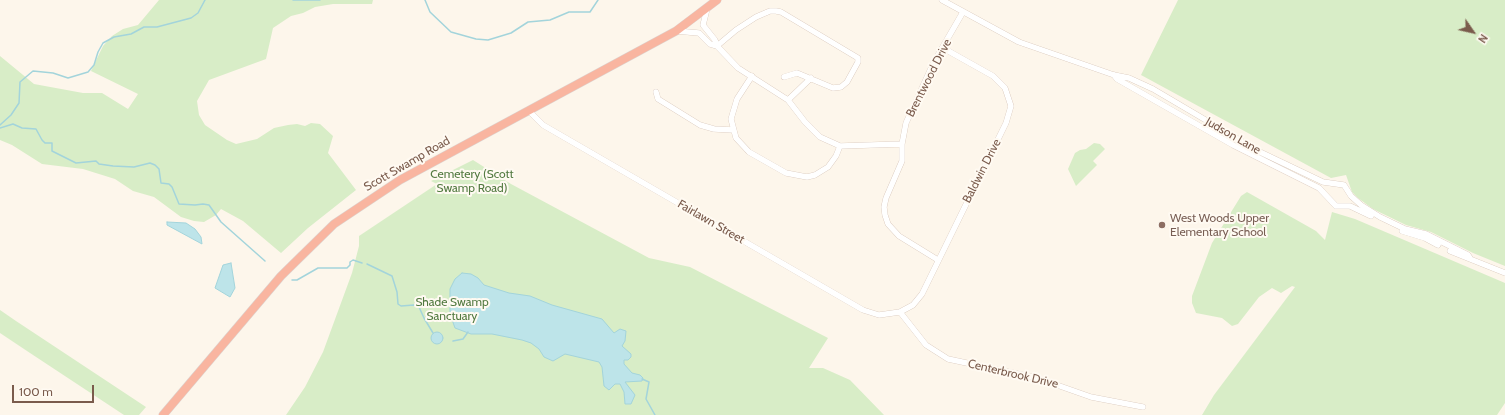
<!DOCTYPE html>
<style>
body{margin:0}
#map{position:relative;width:1505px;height:415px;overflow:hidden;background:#fdf6eb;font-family:Cabin,sans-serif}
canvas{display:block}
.north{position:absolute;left:1453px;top:12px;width:40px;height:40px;-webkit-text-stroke:3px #fffaf2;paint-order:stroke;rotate:124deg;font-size:11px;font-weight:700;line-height:16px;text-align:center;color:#7a5b4c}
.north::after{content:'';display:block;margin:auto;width:14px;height:18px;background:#7a5b4c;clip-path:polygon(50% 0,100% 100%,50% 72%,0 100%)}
.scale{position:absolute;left:12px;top:385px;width:82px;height:18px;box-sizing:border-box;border:2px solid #7a5b4c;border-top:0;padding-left:5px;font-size:12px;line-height:14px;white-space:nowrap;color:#7a5b4c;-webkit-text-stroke:3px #fffaf2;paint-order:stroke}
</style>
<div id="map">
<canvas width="1505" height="415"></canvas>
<div class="north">N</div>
<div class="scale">100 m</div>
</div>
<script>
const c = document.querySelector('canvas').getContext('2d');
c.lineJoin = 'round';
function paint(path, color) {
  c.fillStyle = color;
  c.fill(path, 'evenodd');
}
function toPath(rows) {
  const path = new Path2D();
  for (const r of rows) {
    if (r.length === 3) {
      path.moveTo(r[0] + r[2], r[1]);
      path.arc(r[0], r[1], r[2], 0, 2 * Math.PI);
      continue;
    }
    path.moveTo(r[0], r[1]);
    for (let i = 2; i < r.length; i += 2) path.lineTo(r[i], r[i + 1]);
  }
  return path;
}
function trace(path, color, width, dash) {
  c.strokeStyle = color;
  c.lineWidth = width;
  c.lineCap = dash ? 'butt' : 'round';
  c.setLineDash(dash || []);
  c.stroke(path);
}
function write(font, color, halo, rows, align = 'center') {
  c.font = font + ' Cabin,sans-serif';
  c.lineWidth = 4;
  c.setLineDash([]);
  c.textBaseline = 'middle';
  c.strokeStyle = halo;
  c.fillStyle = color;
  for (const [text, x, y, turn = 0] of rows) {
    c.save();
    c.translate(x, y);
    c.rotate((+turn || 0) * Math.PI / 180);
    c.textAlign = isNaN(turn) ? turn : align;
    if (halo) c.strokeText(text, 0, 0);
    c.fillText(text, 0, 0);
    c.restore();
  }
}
paint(toPath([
 [159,0,373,0,372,4,333,4,315,7,303,13,291,16,273,28,266,59,209,80,197,101,199,115,205,125,227,140,236,144,257,139,274,128,288,125,297,124,305,126,311,123,320,124,333,136,328,153,356,190,308,228,281,253,243,221,221,209,216,215,204,222,194,221,181,217,154,197,133,191,115,179,83,169,42,164,12,145,0,140,0,56,34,84,83,93,102,93,128,109,138,94,91,71,103,46,112,36,123,29,138,25],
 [1178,0,1505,0,1505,266,1473,253,1431,232,1406,225,1373,209,1358,198,1352,192,1346,175,1331,178,1141,75],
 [1094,143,1100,144,1105,149,1093,161,1097,165,1076,186,1068,169,1075,153,1080,150,1086,149],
 [473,160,511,184,649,258,690,267,828,338,809,368,823,368,850,380,884,415,286,415,305,387,323,352,352,273,359,246,359,236,437,184,431,181],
 [1247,192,1316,231,1325,240,1332,212,1355,219,1505,283,1505,403,1497,415,1202,415,1214,395,1295,287,1292,286,1281,293,1272,288,1259,297,1238,324,1232,326,1222,318,1196,313,1192,303,1192,296,1212,243,1241,196],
 [0,310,16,321,146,407,139,415,124,415,27,351,0,333]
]), '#d8edc7');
const water = toPath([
 [167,222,186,223,195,229,201,237,202,244,167,225,167,222],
 [231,263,235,288,230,297,215,288,223,265,231,263],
 [462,273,471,274,478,278,484,285,509,293,530,296,552,305,602,319,614,333,620,329,626,331,625,341,622,346,631,354,631,357,628,360,624,360,624,364,632,373,640,375,643,378,642,381,625,382,635,395,631,404,625,404,624,392,620,384,615,384,609,390,604,386,602,367,599,362,565,354,553,361,544,357,539,349,531,343,522,340,492,334,471,334,455,328,450,314,450,289,455,279,462,273],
 [437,338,6]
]);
paint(water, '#bde4e9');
trace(water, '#a3d4db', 1);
trace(toPath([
 [293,0,320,0],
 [425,0,430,12,451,32,476,39,488,40,511,33,528,22,550,20,569,12,590,12,598,0],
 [0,125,11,115,19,103,20,82,33,71,53,73,68,78,88,72,94,65,98,52,103,43,114,37,131,34,144,27,157,27,191,18,198,13,205,0],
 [0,128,13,124,22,128,36,129,42,140,45,143,52,143,52,151,76,163,96,161,99,164,113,166,134,167,150,163,155,165,159,169,161,183,169,184,172,187,179,204,195,205,203,204,209,205,221,222,265,261],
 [367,264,392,276,397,292,398,304,401,306,414,305,419,307,424,318,433,333],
 [292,280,297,280,318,268,347,268,350,265,350,262,353,260,362,263],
 [453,341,463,339,468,332],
 [642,379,649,382,646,399,655,415]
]), '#a3d4db', 1.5);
const minor = toPath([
 [942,0,1019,42,1114,75,1129,78,1153,89,1260,152,1323,182,1344,185,1351,196,1361,205,1380,217,1405,229,1426,234,1468,255,1470,258],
 [707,9,703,25,715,40,717,46],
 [676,31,699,33,710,44,717,46,738,68,788,100,805,122,820,137,840,146,902,144],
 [717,46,736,30,756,17,770,11,776,11,781,12,858,58,858,62,847,82,841,87,833,88,797,73,784,77],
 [1114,75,1117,79,1233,145,1319,188,1336,206,1350,206,1371,216],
 [752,76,737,99,731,119,736,138,749,152,786,173,807,177,815,175,828,167,836,156,840,146],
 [656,92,658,99,700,125,714,129,733,130],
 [788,100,811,78],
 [529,111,543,125,863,310,879,315,900,312,913,305,922,294,1006,123,1011,106,1005,88,993,76,943,48],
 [1402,231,1425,238,1438,245],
 [1450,251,1505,273],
 [938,260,899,236,888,224,885,215,884,207,886,198,902,161,902,144,906,123,934,62,963,12],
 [900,312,926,345,948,359,1037,378,1091,397,1143,407]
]);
const highway = toPath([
 [163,415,281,276,334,224,400,180,676,31,717,0]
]);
trace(minor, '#d1bdaf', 6);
trace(highway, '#dcd4d0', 9);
trace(minor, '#fff', 5.5);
trace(highway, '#f9b5a0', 8);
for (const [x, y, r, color] of [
 [1162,225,4,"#8d6e63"]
]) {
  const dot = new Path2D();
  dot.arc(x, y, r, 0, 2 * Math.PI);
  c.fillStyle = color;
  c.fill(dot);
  trace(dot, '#fffaf2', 1.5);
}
write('12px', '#7a5b4c', '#fffaf2', [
 ["Brentwood Drive",929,78,-63],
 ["Judson Lane",1233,136,30],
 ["Scott Swamp Road",407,164,-30],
 ["Baldwin Drive",982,171,-63],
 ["Fairlawn Street",711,222,30],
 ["Centerbrook Drive",1013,374,13]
]);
write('12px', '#527a40', '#fffaf2', [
 ["Cemetery (Scott",472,174],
 ["Swamp Road)",472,188],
 ["Shade Swamp",452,302],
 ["Sanctuary",452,316]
]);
write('12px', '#785e54', '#fffaf2', [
 ["West Woods Upper",1170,218],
 ["Elementary School",1170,232]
], 'left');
</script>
